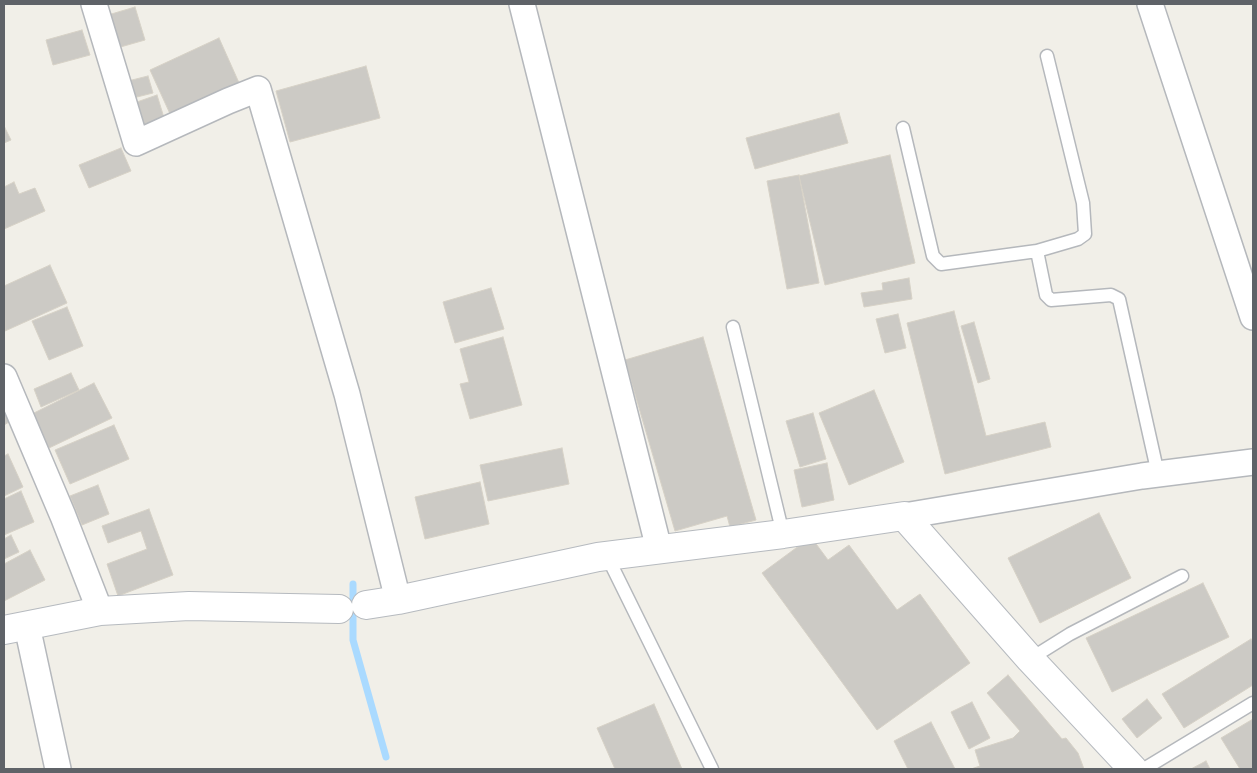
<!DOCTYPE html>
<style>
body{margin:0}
#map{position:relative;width:1257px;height:773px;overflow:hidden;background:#f1efe8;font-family:"Asap Condensed",sans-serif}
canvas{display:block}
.frame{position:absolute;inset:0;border:5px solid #5f6368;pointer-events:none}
</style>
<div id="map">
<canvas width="1257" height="773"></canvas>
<div class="frame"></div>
</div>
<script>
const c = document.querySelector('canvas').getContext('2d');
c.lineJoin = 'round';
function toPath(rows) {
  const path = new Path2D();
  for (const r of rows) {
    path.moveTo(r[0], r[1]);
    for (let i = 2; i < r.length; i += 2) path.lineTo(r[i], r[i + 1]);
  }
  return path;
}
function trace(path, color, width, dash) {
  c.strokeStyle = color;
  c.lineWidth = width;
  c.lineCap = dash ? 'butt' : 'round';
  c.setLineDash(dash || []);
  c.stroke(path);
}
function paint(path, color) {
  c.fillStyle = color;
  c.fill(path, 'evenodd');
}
trace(toPath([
 [353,584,353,640,386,757]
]), '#aadaff', 7);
const building = toPath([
 [135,7,145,40,117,48,108,15,135,7],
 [82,30,90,55,53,65,46,40,82,30],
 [219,38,240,85,171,116,150,70,219,38],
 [366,66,380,118,290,142,276,91,366,66],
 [148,76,153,93,133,98,128,81,148,76],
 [157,95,165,121,142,128,134,103,157,95],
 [839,113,848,143,755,169,746,138,839,113],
 [5,128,11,140,4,143,4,129,5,128],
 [121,148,131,171,89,188,79,165,121,148],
 [890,155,915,263,825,285,799,176,890,155],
 [799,175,819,283,787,289,767,181,799,175],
 [14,182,19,194,35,188,45,211,4,229,4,187,14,182],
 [50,265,67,303,5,331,4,286,50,265],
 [909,278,912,299,864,307,861,293,883,290,882,283,909,278],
 [491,288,504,329,455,343,443,302,491,288],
 [67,307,83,346,49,360,32,321,67,307],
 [954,311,986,436,1045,422,1051,447,945,474,907,323,954,311],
 [898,314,906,348,885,353,876,319,898,314],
 [974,322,990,379,978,383,961,326,974,322],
 [503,337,522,405,470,419,460,384,469,382,460,349,503,337],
 [703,337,756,520,730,527,727,516,675,531,625,360,703,337],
 [71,373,79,390,41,407,34,389,71,373],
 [94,383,112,418,49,448,32,414,94,383],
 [874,390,904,462,849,485,819,413,874,390],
 [4,411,9,422,4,425,4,411],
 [813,413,826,459,800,467,786,421,813,413],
 [114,425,129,459,70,484,55,450,114,425],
 [562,448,569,484,488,501,480,465,562,448],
 [8,454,23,487,4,496,4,456,8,454],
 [827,463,834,500,802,507,794,470,827,463],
 [480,482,489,524,425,539,415,497,480,482],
 [98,485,109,514,82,525,70,496,98,485],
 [21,491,34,522,4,535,4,499,21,491],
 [149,509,173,575,118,596,107,564,147,549,141,531,108,543,102,526,149,509],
 [1099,513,1131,578,1040,623,1008,558,1099,513],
 [11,535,19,552,4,559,4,539,11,535],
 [811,537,828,560,849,545,897,610,920,594,970,663,877,730,762,573,811,537],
 [30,550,45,580,4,601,4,564,30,550],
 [1203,583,1229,637,1112,692,1086,638,1203,583],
 [1251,639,1253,642,1253,685,1184,728,1162,694,1251,639],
 [1008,675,1062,739,1066,738,1078,753,1084,769,971,769,980,766,975,750,1013,738,1020,731,987,693,1008,675],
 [1147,699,1162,718,1137,738,1122,719,1147,699],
 [972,702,990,738,969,749,951,712,972,702],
 [654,704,682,769,615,769,597,728,654,704],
 [1253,719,1253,769,1240,769,1221,738,1253,719],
 [931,722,955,769,908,769,894,741,931,722],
 [1206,761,1210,769,1191,769,1206,761]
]);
paint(building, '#cccac5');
trace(building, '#d6d1c6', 1);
const lane = toPath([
 [903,128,933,256,941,264,1037,251,1078,239,1085,234,1083,203,1047,56],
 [1037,251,1046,295,1051,300,1111,295,1119,299,1158,474],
 [733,327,783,534],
 [607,556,712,769],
 [1030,659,1070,634,1182,576],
 [1144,769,1253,703]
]);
const street = toPath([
 [94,4,136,143,228,101,258,89,347,394,398,600],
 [522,4,659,549],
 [1150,4,1253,317],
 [4,377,63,516,100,611],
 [904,516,1142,476,1253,462],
 [27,626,58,769]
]);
const secondary = toPath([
 [366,605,398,600,598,557,783,534,904,516,1030,659,1133,769],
 [4,630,100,611,189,606,339,609]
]);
trace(lane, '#b5b8bc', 15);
trace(street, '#b5b8bc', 28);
trace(secondary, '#b6babf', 30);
trace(lane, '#fff', 12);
trace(street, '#fff', 25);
trace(secondary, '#fff', 28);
</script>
